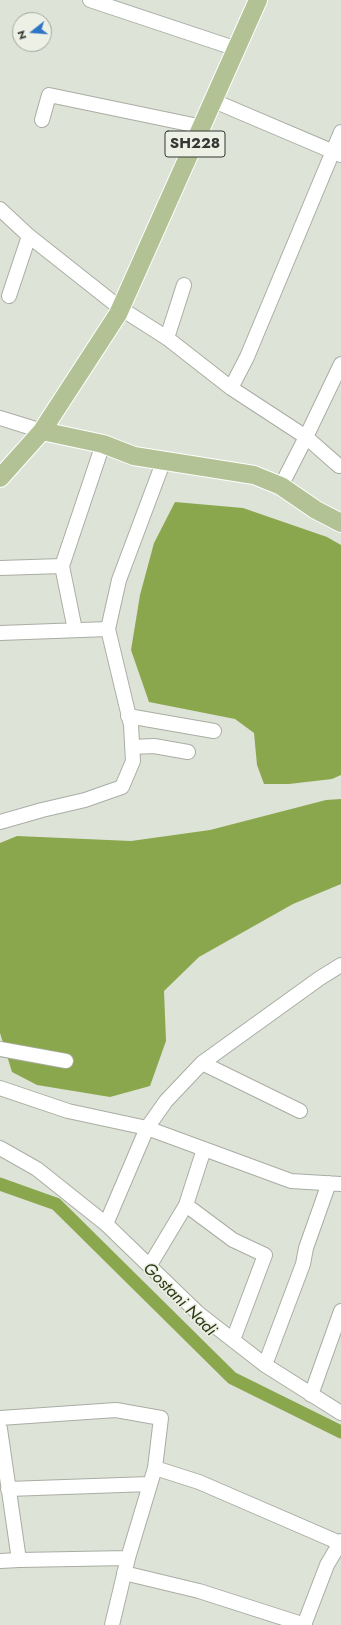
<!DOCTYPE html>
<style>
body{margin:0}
#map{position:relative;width:341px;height:1625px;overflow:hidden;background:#dee3d8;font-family:Jost,sans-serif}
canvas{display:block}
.north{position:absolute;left:12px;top:12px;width:40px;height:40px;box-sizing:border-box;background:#ecf0e5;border:1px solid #a3a69e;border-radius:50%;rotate:253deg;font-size:11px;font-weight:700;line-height:16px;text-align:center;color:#353733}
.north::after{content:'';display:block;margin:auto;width:14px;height:18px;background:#2d75c6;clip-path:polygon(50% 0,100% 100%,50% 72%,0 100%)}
</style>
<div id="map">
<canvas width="341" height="1625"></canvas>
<div class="north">N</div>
</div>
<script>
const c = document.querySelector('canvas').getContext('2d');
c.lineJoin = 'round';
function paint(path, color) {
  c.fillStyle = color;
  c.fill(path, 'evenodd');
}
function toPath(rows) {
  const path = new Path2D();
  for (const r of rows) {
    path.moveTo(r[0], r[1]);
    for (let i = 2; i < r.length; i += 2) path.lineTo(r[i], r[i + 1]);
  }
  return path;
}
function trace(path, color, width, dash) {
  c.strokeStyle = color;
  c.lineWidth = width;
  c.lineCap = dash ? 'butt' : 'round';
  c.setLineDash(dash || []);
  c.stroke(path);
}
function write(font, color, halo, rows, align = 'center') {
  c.font = font + ' Jost,sans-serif';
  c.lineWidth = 3;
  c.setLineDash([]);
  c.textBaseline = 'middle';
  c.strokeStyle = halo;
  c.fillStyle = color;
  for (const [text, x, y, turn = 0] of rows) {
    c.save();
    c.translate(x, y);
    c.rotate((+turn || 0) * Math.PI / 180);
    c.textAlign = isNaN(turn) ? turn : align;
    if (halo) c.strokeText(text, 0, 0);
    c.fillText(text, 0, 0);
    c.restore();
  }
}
paint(toPath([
 [175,502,243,508,327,537,341,545,341,775,332,779,289,784,264,784,257,765,254,733,235,719,149,702,131,650,140,595,154,543],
 [341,799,341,884,293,904,199,957,164,991,166,1041,150,1086,110,1097,37,1085,12,1072,0,1033,0,843,17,836,131,841,210,830,326,800]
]), '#8ba74e');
trace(toPath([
 [0,1184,56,1204,232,1378,341,1432]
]), '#8ba74e', 13);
const minor = toPath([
 [90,0,237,49],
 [214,101,341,155],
 [42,120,49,95,203,127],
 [0,209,29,236,120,308,167,338,231,388,306,437,281,486],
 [9,296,29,236],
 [167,338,184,285],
 [231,388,247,357,341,132],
 [0,418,42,431],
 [339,466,306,437,341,364],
 [0,568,62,566],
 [75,630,62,566,103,444],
 [0,633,108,629],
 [128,716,214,731],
 [132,747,154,746,188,752],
 [0,822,42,810,85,800,122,787,133,761,131,725,108,629,119,580,164,460],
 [0,1049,66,1061],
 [202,1063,300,1111],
 [0,1088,68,1111,147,1128,291,1181,341,1184],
 [0,1148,37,1169,106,1224,198,1313,265,1365,341,1413],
 [186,1205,233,1240,265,1255,233,1340],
 [106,1224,147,1128,166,1101,202,1063,320,978,341,965],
 [150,1265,186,1205,204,1149],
 [265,1365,303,1264,306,1248,329,1183],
 [311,1395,341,1311],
 [0,1418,116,1410,161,1418,155,1468,128,1558,112,1625],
 [0,1429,19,1560,0,1561],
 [155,1468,199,1482,340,1543],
 [8,1489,150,1484],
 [19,1560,128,1558],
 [124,1573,199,1591,305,1625],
 [304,1625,327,1565,341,1541]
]);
const major = toPath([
 [42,431,103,444,134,456,254,475,281,486,316,510,341,523],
 [0,478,42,431,118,314,258,0]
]);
trace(minor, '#a9ada3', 16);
trace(major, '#fff', 20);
trace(minor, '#fff', 14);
trace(major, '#b3c294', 18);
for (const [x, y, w] of [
 [195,144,60]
]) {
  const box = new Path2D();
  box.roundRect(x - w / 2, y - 13, w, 26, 3);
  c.fillStyle = '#ecf0e5';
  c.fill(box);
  trace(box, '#353733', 1);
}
write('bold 15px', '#353733', null, [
 ["SH228",195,144]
]);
write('italic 17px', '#2f3b16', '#ecf0e5', [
 ["Gostani Nadi",179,1300,45]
]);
</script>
